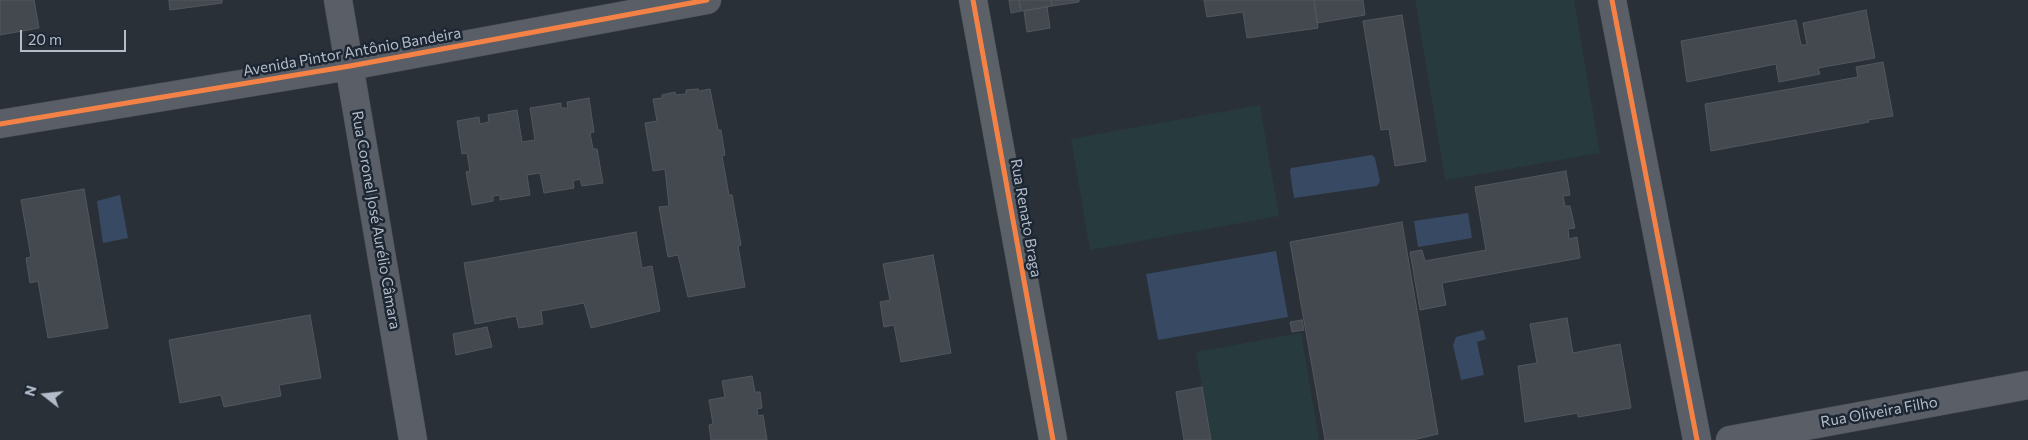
<!DOCTYPE html>
<meta charset="utf-8">
<style>
body{margin:0}
#map{position:relative;width:2028px;height:440px;overflow:hidden;background:#2a3038;font-family:Commissioner,sans-serif}
canvas{display:block}
.north{position:absolute;left:20px;top:370px;width:50px;height:50px;-webkit-text-stroke:4px #1d2633;paint-order:stroke;rotate:286deg;font-size:14px;font-weight:700;line-height:20px;text-align:center;color:#b4bcc9}
.north::after{content:'';display:block;margin:auto;width:18px;height:22px;background:#b4bcc9;clip-path:polygon(50% 0,100% 100%,50% 72%,0 100%)}
.scale{position:absolute;left:20px;top:30px;width:106px;height:22px;box-sizing:border-box;border:2px solid #b4bcc9;border-top:0;padding-left:6px;font-size:15px;line-height:18px;white-space:nowrap;color:#b4bcc9;-webkit-text-stroke:4px #1d2633;paint-order:stroke}
</style>
<div id="map">
<canvas width="2028" height="440"></canvas>
<div class="north">N</div>
<div class="scale">20 m</div>
</div>
<script>
const c = document.querySelector('canvas').getContext('2d');
c.lineJoin = 'round';
function paint(path, color) {
  c.fillStyle = color;
  c.fill(path, 'evenodd');
}
function toPath(rows) {
  const path = new Path2D();
  for (const r of rows) {
    path.moveTo(r[0], r[1]);
    for (let i = 2; i < r.length; i += 2) path.lineTo(r[i], r[i + 1]);
  }
  return path;
}
function trace(path, color, width, dash) {
  c.strokeStyle = color;
  c.lineWidth = width;
  c.lineCap = dash ? 'butt' : 'round';
  c.setLineDash(dash || []);
  c.stroke(path);
}
function write(font, color, halo, rows, align = 'center') {
  c.font = font + ' Commissioner,sans-serif';
  c.lineWidth = 5;
  c.setLineDash([]);
  c.textBaseline = 'middle';
  c.strokeStyle = halo;
  c.fillStyle = color;
  for (const [text, x, y, turn = 0] of rows) {
    c.save();
    c.translate(x, y);
    c.rotate((+turn || 0) * Math.PI / 180);
    c.textAlign = isNaN(turn) ? turn : align;
    if (halo) c.strokeText(text, 0, 0);
    c.fillText(text, 0, 0);
    c.restore();
  }
}
paint(toPath([
 [1415,0,1574,0,1600,153,1445,180],
 [1260,105,1279,216,1090,250,1071,139],
 [1301,333,1319,440,1211,440,1196,352]
]), '#273a3e');
paint(toPath([
 [1372,155,1375,158,1380,181,1377,186,1294,198,1290,172,1291,168],
 [120,195,128,238,103,243,97,201],
 [1468,213,1472,238,1418,247,1414,221],
 [1276,251,1288,317,1158,340,1146,274],
 [1483,330,1486,339,1477,342,1484,375,1461,380,1453,345,1456,337]
]), '#384963');
const building = toPath([
 [0,0,34,0,39,28,0,35,0,0],
 [169,0,222,0,222,3,170,10,169,0],
 [1009,0,1019,0,1021,11,1011,13,1009,0],
 [1019,0,1051,0,1052,6,1021,11,1019,0],
 [1051,0,1079,0,1079,2,1052,6,1051,0],
 [1204,0,1314,0,1318,28,1247,38,1243,12,1207,17,1204,0],
 [1314,0,1363,0,1365,15,1317,23,1314,0],
 [1047,7,1050,28,1027,32,1024,11,1047,7],
 [1866,10,1875,58,1818,68,1820,74,1779,82,1776,64,1687,82,1681,41,1796,20,1801,45,1807,45,1803,23,1866,10],
 [1402,15,1426,161,1395,166,1389,129,1381,130,1363,21,1402,15],
 [1883,62,1893,116,1868,120,1869,122,1711,151,1705,104,1858,77,1856,67,1883,62],
 [698,89,699,91,710,89,718,130,721,130,725,155,722,156,729,195,732,195,741,245,738,246,745,287,688,297,678,255,668,257,659,207,669,206,665,169,653,171,645,123,657,121,653,99,662,98,662,95,675,92,676,95,686,94,686,90,698,89],
 [589,98,594,132,590,133,593,149,597,149,603,183,582,186,580,179,573,181,574,188,544,193,540,173,527,175,530,195,500,200,500,195,493,196,493,201,472,205,466,172,470,171,467,153,462,154,457,121,479,117,480,124,489,122,488,115,517,110,522,142,535,140,530,108,561,103,561,108,568,108,567,102,589,98],
 [1566,171,1570,195,1563,196,1565,206,1570,206,1575,228,1568,229,1569,239,1577,237,1580,258,1442,283,1446,305,1420,310,1410,252,1422,250,1425,261,1486,250,1475,187,1566,171],
 [84,189,108,328,48,338,38,281,30,283,26,258,31,257,21,200,84,189],
 [1402,222,1438,434,1413,440,1325,440,1290,242,1402,222],
 [636,232,642,268,652,266,660,311,591,328,584,303,541,311,543,324,519,328,516,316,475,324,464,263,636,232],
 [933,255,951,353,901,362,894,325,884,327,880,302,890,300,883,264,933,255],
 [310,315,321,378,279,385,281,396,224,407,221,395,180,403,169,340,310,315],
 [1567,318,1573,353,1620,344,1631,408,1578,417,1578,413,1525,422,1518,366,1537,363,1530,324,1567,318],
 [1302,320,1304,330,1292,332,1290,322,1302,320],
 [487,327,492,347,456,355,453,334,487,327],
 [752,376,755,392,760,392,762,408,757,409,758,416,763,415,767,440,711,440,709,425,713,424,709,400,725,397,722,381,752,376],
 [1202,387,1211,440,1184,440,1176,392,1202,387]
]);
paint(building, '#444950');
trace(building, '#52575f', 1);
const minor = toPath([
 [338,0,413,440],
 [1612,0,1697,440],
 [0,124,350,66,707,0],
 [1730,440,2028,385]
]);
const major = toPath([
 [973,0,1053,440]
]);
trace(minor, '#484c53', 29);
trace(major, '#484c55', 29);
trace(minor, '#5a5e66', 28);
trace(major, '#5c6168', 28);
trace(toPath([
 [973,0,1053,440],
 [1612,0,1697,440],
 [0,124,350,66,707,0]
]), '#f48246', 5);
write('15px', '#b4bcc9', '#1d2633', [
 ["Avenida Pintor Antônio Bandeira",352,52,-10],
 ["Rua Renato Braga",1026,218,80],
 ["Rua Coronel José Aurélio Câmara",376,220,80],
 ["Rua Oliveira Filho",1879,412,-10]
]);
</script>
